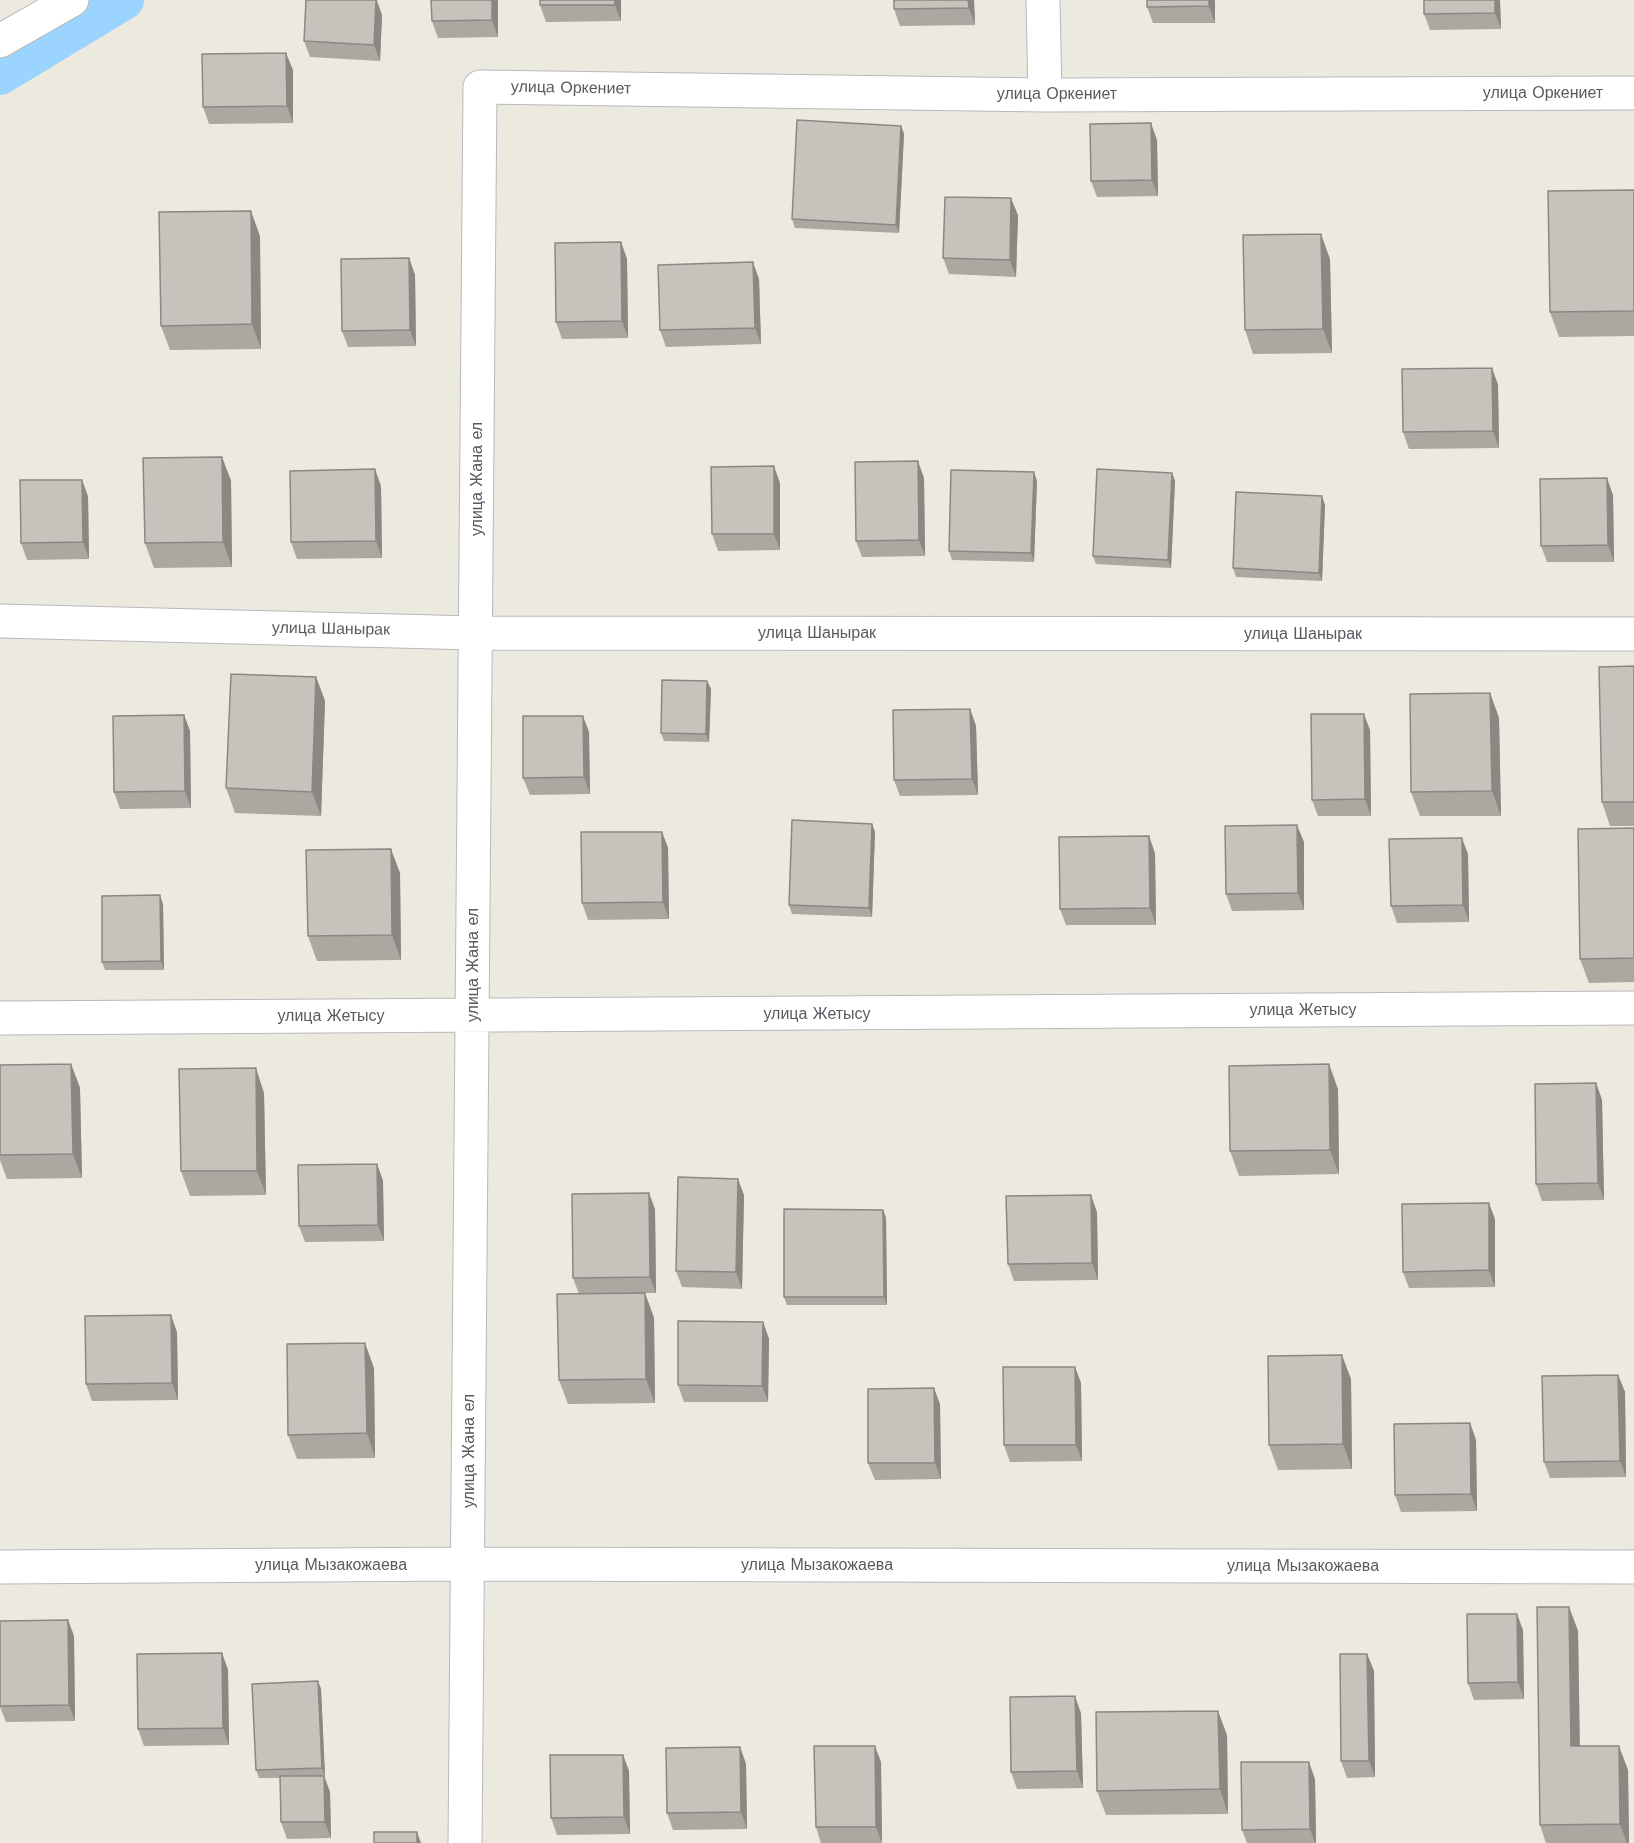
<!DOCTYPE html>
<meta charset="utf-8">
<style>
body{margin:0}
canvas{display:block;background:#ece9de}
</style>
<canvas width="1634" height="1843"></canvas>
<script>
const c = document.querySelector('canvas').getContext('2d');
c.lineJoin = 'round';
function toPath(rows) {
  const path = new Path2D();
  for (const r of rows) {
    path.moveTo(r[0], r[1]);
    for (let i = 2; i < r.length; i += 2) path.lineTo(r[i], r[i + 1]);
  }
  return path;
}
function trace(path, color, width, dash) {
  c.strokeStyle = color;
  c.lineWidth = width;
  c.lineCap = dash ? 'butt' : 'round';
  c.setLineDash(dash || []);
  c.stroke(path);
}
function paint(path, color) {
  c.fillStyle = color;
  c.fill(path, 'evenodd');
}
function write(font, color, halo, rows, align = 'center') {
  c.font = font + ' "Work Sans",sans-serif';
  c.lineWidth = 5;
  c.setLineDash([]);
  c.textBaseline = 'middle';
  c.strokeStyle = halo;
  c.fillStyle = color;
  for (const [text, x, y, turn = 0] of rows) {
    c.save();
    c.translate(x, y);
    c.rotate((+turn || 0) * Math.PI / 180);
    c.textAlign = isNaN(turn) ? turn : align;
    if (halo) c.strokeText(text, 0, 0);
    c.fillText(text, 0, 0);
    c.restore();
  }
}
trace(toPath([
 [0,75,124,0]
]), '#9bd4ff', 40);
const minor = toPath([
 [1043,0,1045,95],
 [0,41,72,0],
 [0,621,475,633,1634,634],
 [0,1018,1634,1008],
 [0,1567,468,1564,1634,1567],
 [465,1843,480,87,1045,95,1634,93]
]);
trace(minor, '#b6b9be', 35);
trace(minor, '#fff', 33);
paint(toPath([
 [306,0,377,0,382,15,380,61,310,57,304,41],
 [498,0,498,37,438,38,432,21],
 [621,0,621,21,546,22,540,5],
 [894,0,974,0,975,25,900,26,894,9],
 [1147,0,1215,0,1215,23,1153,23,1147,7],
 [1500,0,1501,29,1430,30,1424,14],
 [293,70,293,123,209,124,203,107],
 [901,126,904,134,899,233,795,228,792,219],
 [1157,140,1158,196,1097,197,1091,181],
 [1634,190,1634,336,1559,337,1550,312],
 [1018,215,1016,277,949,274,943,258],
 [260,236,261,349,170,350,161,326],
 [621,242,627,259,628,338,562,339,556,322],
 [409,258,415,275,416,346,348,347,342,331],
 [1330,259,1332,353,1253,354,1245,330],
 [759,279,761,344,666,347,660,330],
 [1492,368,1498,385,1499,448,1409,449,1403,432],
 [222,457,231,481,232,567,154,568,145,543],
 [1172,473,1175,481,1171,568,1096,564,1093,556],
 [924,478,925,556,862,557,856,541],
 [1037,481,1034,562,952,560,949,551],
 [780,483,780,550,718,551,712,534],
 [381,486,382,558,297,559,291,542],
 [1613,495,1614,562,1547,562,1541,546],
 [88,496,89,559,27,560,21,543],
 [1325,505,1322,581,1236,577,1233,568],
 [1634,666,1634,826,1610,826,1602,802],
 [316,677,325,701,321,816,235,813,226,788],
 [707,681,711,689,709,742,664,741,661,733],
 [1490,693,1499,718,1501,816,1420,816,1411,792],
 [970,709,976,726,978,795,900,796,894,780],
 [184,715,190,731,191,808,120,809,114,792],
 [1370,730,1371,816,1318,816,1312,800],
 [589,732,590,794,530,795,523,778],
 [872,824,875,832,872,917,792,914,789,905],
 [1634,828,1634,982,1589,983,1580,959],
 [662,832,668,848,669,919,588,920,582,903],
 [1304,842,1304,910,1232,911,1226,894],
 [1155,853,1156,925,1066,925,1060,909],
 [1468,854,1469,922,1397,923,1391,906],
 [400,873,401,960,317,961,308,936],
 [163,904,164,970,105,970,102,962],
 [71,1064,80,1088,82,1178,7,1179,0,1160,0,1065],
 [1596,1083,1602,1100,1604,1200,1542,1201,1536,1184],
 [1338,1089,1339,1174,1239,1176,1230,1151],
 [264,1093,266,1195,190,1196,181,1171],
 [377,1164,383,1181,384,1241,305,1242,299,1226],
 [744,1195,742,1289,682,1287,676,1271],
 [655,1209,656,1293,645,1293,654,1318,655,1403,568,1404,559,1380,579,1294,573,1278],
 [883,1210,886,1218,887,1305,787,1305,784,1297],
 [1097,1212,1098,1280,1014,1281,1008,1264],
 [1495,1219,1495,1287,1409,1288,1403,1272],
 [763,1322,769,1339,768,1402,684,1402,678,1385],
 [177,1332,178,1400,92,1401,86,1384],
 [1075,1367,1081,1383,1082,1461,1010,1462,1004,1445],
 [374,1368,375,1458,297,1459,288,1435],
 [1618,1375,1625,1392,1626,1477,1550,1478,1544,1462],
 [1351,1379,1352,1469,1278,1470,1269,1445],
 [940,1404,941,1479,875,1480,868,1463],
 [1470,1423,1476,1440,1477,1511,1401,1512,1395,1495],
 [1569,1607,1578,1631,1580,1746,1628,1770,1629,1843,1546,1843,1540,1825],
 [68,1620,74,1636,75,1721,6,1722,0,1707,0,1621],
 [1523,1630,1524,1699,1474,1700,1468,1683],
 [222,1653,228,1670,229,1745,144,1746,138,1729],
 [1367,1654,1374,1671,1375,1777,1347,1778,1341,1761],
 [318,1681,321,1689,325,1776,324,1776,330,1792,331,1838,287,1839,281,1822,280,1778,259,1778,256,1770],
 [1081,1713,1083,1788,1017,1789,1011,1772],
 [1227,1735,1228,1814,1106,1815,1097,1791],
 [740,1747,746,1764,747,1829,673,1830,667,1813],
 [623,1755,629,1771,630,1834,557,1835,551,1818],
 [881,1762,882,1843,821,1843,816,1827],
 [1315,1779,1316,1843,1247,1843,1242,1830]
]), '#aba7a1');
paint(toPath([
 [376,0,382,15,380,61,374,45],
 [492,0,498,0,498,37,492,20],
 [615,0,621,0,621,21,615,5],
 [968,0,974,0,975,25,969,8],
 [1209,0,1215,0,1215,23,1209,6],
 [1495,0,1500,0,1501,29,1495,13],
 [286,53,293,70,293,123,287,106],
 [1151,123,1157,140,1158,196,1152,180],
 [901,126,904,134,899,233,896,225],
 [1011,198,1018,215,1016,277,1010,260],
 [251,211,260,236,261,349,252,324],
 [1321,234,1330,259,1332,353,1323,329],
 [621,242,627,259,628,338,622,321],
 [409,258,415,275,416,346,410,330],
 [753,262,759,279,761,344,755,328],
 [1492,368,1498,385,1499,448,1493,431],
 [222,457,231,481,232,567,223,542],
 [918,461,924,478,925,556,919,540],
 [774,466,780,483,780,550,774,534],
 [375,469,381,486,382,558,376,541],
 [1034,472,1037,481,1034,562,1031,553],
 [1172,473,1175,481,1171,568,1168,560],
 [1607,478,1613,495,1614,562,1608,545],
 [82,480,88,496,89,559,83,542],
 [1322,496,1325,505,1322,581,1319,573],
 [316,677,325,701,321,816,312,792],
 [707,681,711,689,709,742,706,734],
 [1490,693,1499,718,1501,816,1492,791],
 [970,709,976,726,978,795,972,779],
 [1364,714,1370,730,1371,816,1365,799],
 [184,715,190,731,191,808,185,791],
 [583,716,589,732,590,794,584,777],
 [872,824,875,832,872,917,869,908],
 [1297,825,1304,842,1304,910,1298,893],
 [662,832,668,848,669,919,663,902],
 [1149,836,1155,853,1156,925,1150,908],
 [1462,838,1468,854,1469,922,1463,905],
 [391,849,400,873,401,960,392,935],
 [160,895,163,904,164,970,161,961],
 [71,1064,80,1088,82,1178,73,1154],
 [1329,1064,1338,1089,1339,1174,1330,1150],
 [256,1068,264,1093,266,1195,257,1171],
 [1596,1083,1602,1100,1604,1200,1598,1183],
 [377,1164,383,1181,384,1241,378,1225],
 [738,1179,744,1195,742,1289,736,1272],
 [649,1193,655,1209,656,1293,650,1277],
 [1091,1195,1097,1212,1098,1280,1092,1263],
 [1489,1203,1495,1219,1495,1287,1489,1270],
 [883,1210,886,1218,887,1305,884,1297],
 [645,1293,654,1318,655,1403,646,1379],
 [171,1315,177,1332,178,1400,172,1383],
 [763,1322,769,1339,768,1402,762,1386],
 [365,1343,374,1368,375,1458,367,1433],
 [1342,1355,1351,1379,1352,1469,1343,1444],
 [1075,1367,1081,1383,1082,1461,1076,1445],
 [1618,1375,1625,1392,1626,1477,1620,1461],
 [934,1388,940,1404,941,1479,935,1463],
 [1470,1423,1476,1440,1477,1511,1471,1494],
 [1569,1607,1578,1631,1580,1770,1571,1746],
 [1517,1614,1523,1630,1524,1699,1518,1682],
 [68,1620,74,1636,75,1721,69,1705],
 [222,1653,228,1670,229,1745,223,1728],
 [1367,1654,1374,1671,1375,1777,1369,1761],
 [318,1681,321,1689,325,1776,322,1768],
 [1075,1696,1081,1713,1083,1788,1077,1771],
 [1218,1711,1227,1735,1228,1814,1220,1789],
 [875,1746,881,1762,882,1843,876,1827],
 [1619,1746,1628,1770,1629,1843,1627,1843,1620,1824],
 [740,1747,746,1764,747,1829,741,1812],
 [623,1755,629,1771,630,1834,624,1817],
 [1309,1762,1315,1779,1316,1843,1315,1843,1310,1829],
 [324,1776,330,1792,331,1838,325,1822],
 [417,1832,421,1843,417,1843]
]), '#8b8883');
const building = toPath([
 [306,0,376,0,374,45,304,41,306,0],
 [431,0,492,0,492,20,432,21,431,0],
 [540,0,615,0,615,5,540,5,540,0],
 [894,0,968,0,969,8,894,9,894,0],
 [1147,0,1209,0,1209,6,1147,7,1147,0],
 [1424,0,1495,0,1495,13,1424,14,1424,0],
 [286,53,287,106,203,107,202,54,286,53],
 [797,120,901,126,896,225,792,219,797,120],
 [1151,123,1152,180,1091,181,1090,124,1151,123],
 [1634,190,1634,311,1550,312,1548,191,1634,190],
 [945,197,1011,198,1010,260,943,258,945,197],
 [251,211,252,324,161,326,159,212,251,211],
 [1321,234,1323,329,1245,330,1243,235,1321,234],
 [621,242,622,321,556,322,555,243,621,242],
 [409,258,410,330,342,331,341,259,409,258],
 [753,262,755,328,660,330,658,265,753,262],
 [1492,368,1493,431,1403,432,1402,369,1492,368],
 [222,457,223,542,145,543,143,458,222,457],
 [918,461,919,540,856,541,855,462,918,461],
 [774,466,774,534,712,534,711,467,774,466],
 [375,469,376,541,291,542,290,471,375,469],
 [1097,469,1172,473,1168,560,1093,556,1097,469],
 [951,470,1034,472,1031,553,949,551,951,470],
 [1607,478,1608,545,1541,546,1540,479,1607,478],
 [20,480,82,480,83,542,21,543,20,480],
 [1236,492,1322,496,1319,573,1233,568,1236,492],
 [1634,666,1634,802,1602,802,1599,667,1634,666],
 [231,674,316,677,312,792,226,788,231,674],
 [662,680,707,681,706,734,661,733,662,680],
 [1490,693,1492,791,1411,792,1410,694,1490,693],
 [970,709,972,779,894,780,893,710,970,709],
 [1311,714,1364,714,1365,799,1312,800,1311,714],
 [184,715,185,791,114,792,113,716,184,715],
 [523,716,583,716,584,777,523,778,523,716],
 [792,820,872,824,869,908,789,905,792,820],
 [1297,825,1298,893,1226,894,1225,826,1297,825],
 [1634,828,1634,958,1580,959,1578,829,1634,828],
 [581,832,662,832,663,902,582,903,581,832],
 [1149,836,1150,908,1060,909,1059,837,1149,836],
 [1462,838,1463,905,1391,906,1389,839,1462,838],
 [391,849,392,935,308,936,306,850,391,849],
 [160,895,161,961,102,962,102,896,160,895],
 [71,1064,73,1154,0,1155,0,1065,71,1064],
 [1329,1064,1330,1150,1230,1151,1229,1066,1329,1064],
 [256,1068,257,1171,181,1171,179,1069,256,1068],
 [1596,1083,1598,1183,1536,1184,1535,1084,1596,1083],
 [377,1164,378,1225,299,1226,298,1165,377,1164],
 [678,1177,738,1179,736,1272,676,1271,678,1177],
 [649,1193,650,1277,573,1278,572,1194,649,1193],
 [1091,1195,1092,1263,1008,1264,1006,1196,1091,1195],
 [1489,1203,1489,1270,1403,1272,1402,1204,1489,1203],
 [784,1209,883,1210,884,1297,784,1297,784,1209],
 [645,1293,646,1379,559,1380,557,1294,645,1293],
 [171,1315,172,1383,86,1384,85,1316,171,1315],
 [678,1321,763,1322,762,1386,678,1385,678,1321],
 [365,1343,367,1433,288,1435,287,1344,365,1343],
 [1342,1355,1343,1444,1269,1445,1268,1356,1342,1355],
 [1003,1367,1075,1367,1076,1445,1004,1445,1003,1367],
 [1618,1375,1620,1461,1544,1462,1542,1376,1618,1375],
 [934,1388,935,1463,868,1463,868,1389,934,1388],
 [1470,1423,1471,1494,1395,1495,1394,1424,1470,1423],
 [1537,1607,1569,1607,1571,1746,1619,1746,1620,1824,1540,1825,1537,1607],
 [1467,1614,1517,1614,1518,1682,1468,1683,1467,1614],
 [68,1620,69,1705,0,1706,0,1621,68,1620],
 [222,1653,223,1728,138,1729,137,1654,222,1653],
 [1340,1654,1367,1654,1369,1761,1341,1761,1340,1654],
 [318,1681,322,1768,256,1770,252,1684,318,1681],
 [1075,1696,1077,1771,1011,1772,1010,1697,1075,1696],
 [1218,1711,1220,1789,1097,1791,1096,1712,1218,1711],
 [814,1746,875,1746,876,1827,816,1827,814,1746],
 [740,1747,741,1812,667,1813,666,1748,740,1747],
 [550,1755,623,1755,624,1817,551,1818,550,1755],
 [1241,1762,1309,1762,1310,1829,1242,1830,1241,1762],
 [280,1776,324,1776,325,1822,281,1822,280,1776],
 [374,1832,417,1832,417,1843,374,1843,374,1832]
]);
paint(building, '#c7c2bb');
trace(building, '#8b8883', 1.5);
write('16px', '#575b60', '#fff', [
 ["улица Оркениет",571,88,1],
 ["улица Оркениет",1543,93],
 ["улица Оркениет",1057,94],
 ["улица Жана ел",477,479,-90],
 ["улица Шанырак",331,629,1],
 ["улица Шанырак",817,633],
 ["улица Шанырак",1303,634],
 ["улица Жана ел",473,965,-90],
 ["улица Жетысу",1303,1010],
 ["улица Жетысу",817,1014],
 ["улица Жетысу",331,1016],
 ["улица Жана ел",469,1451,-90],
 ["улица Мызакожаева",331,1565],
 ["улица Мызакожаева",817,1565],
 ["улица Мызакожаева",1303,1566]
]);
</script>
